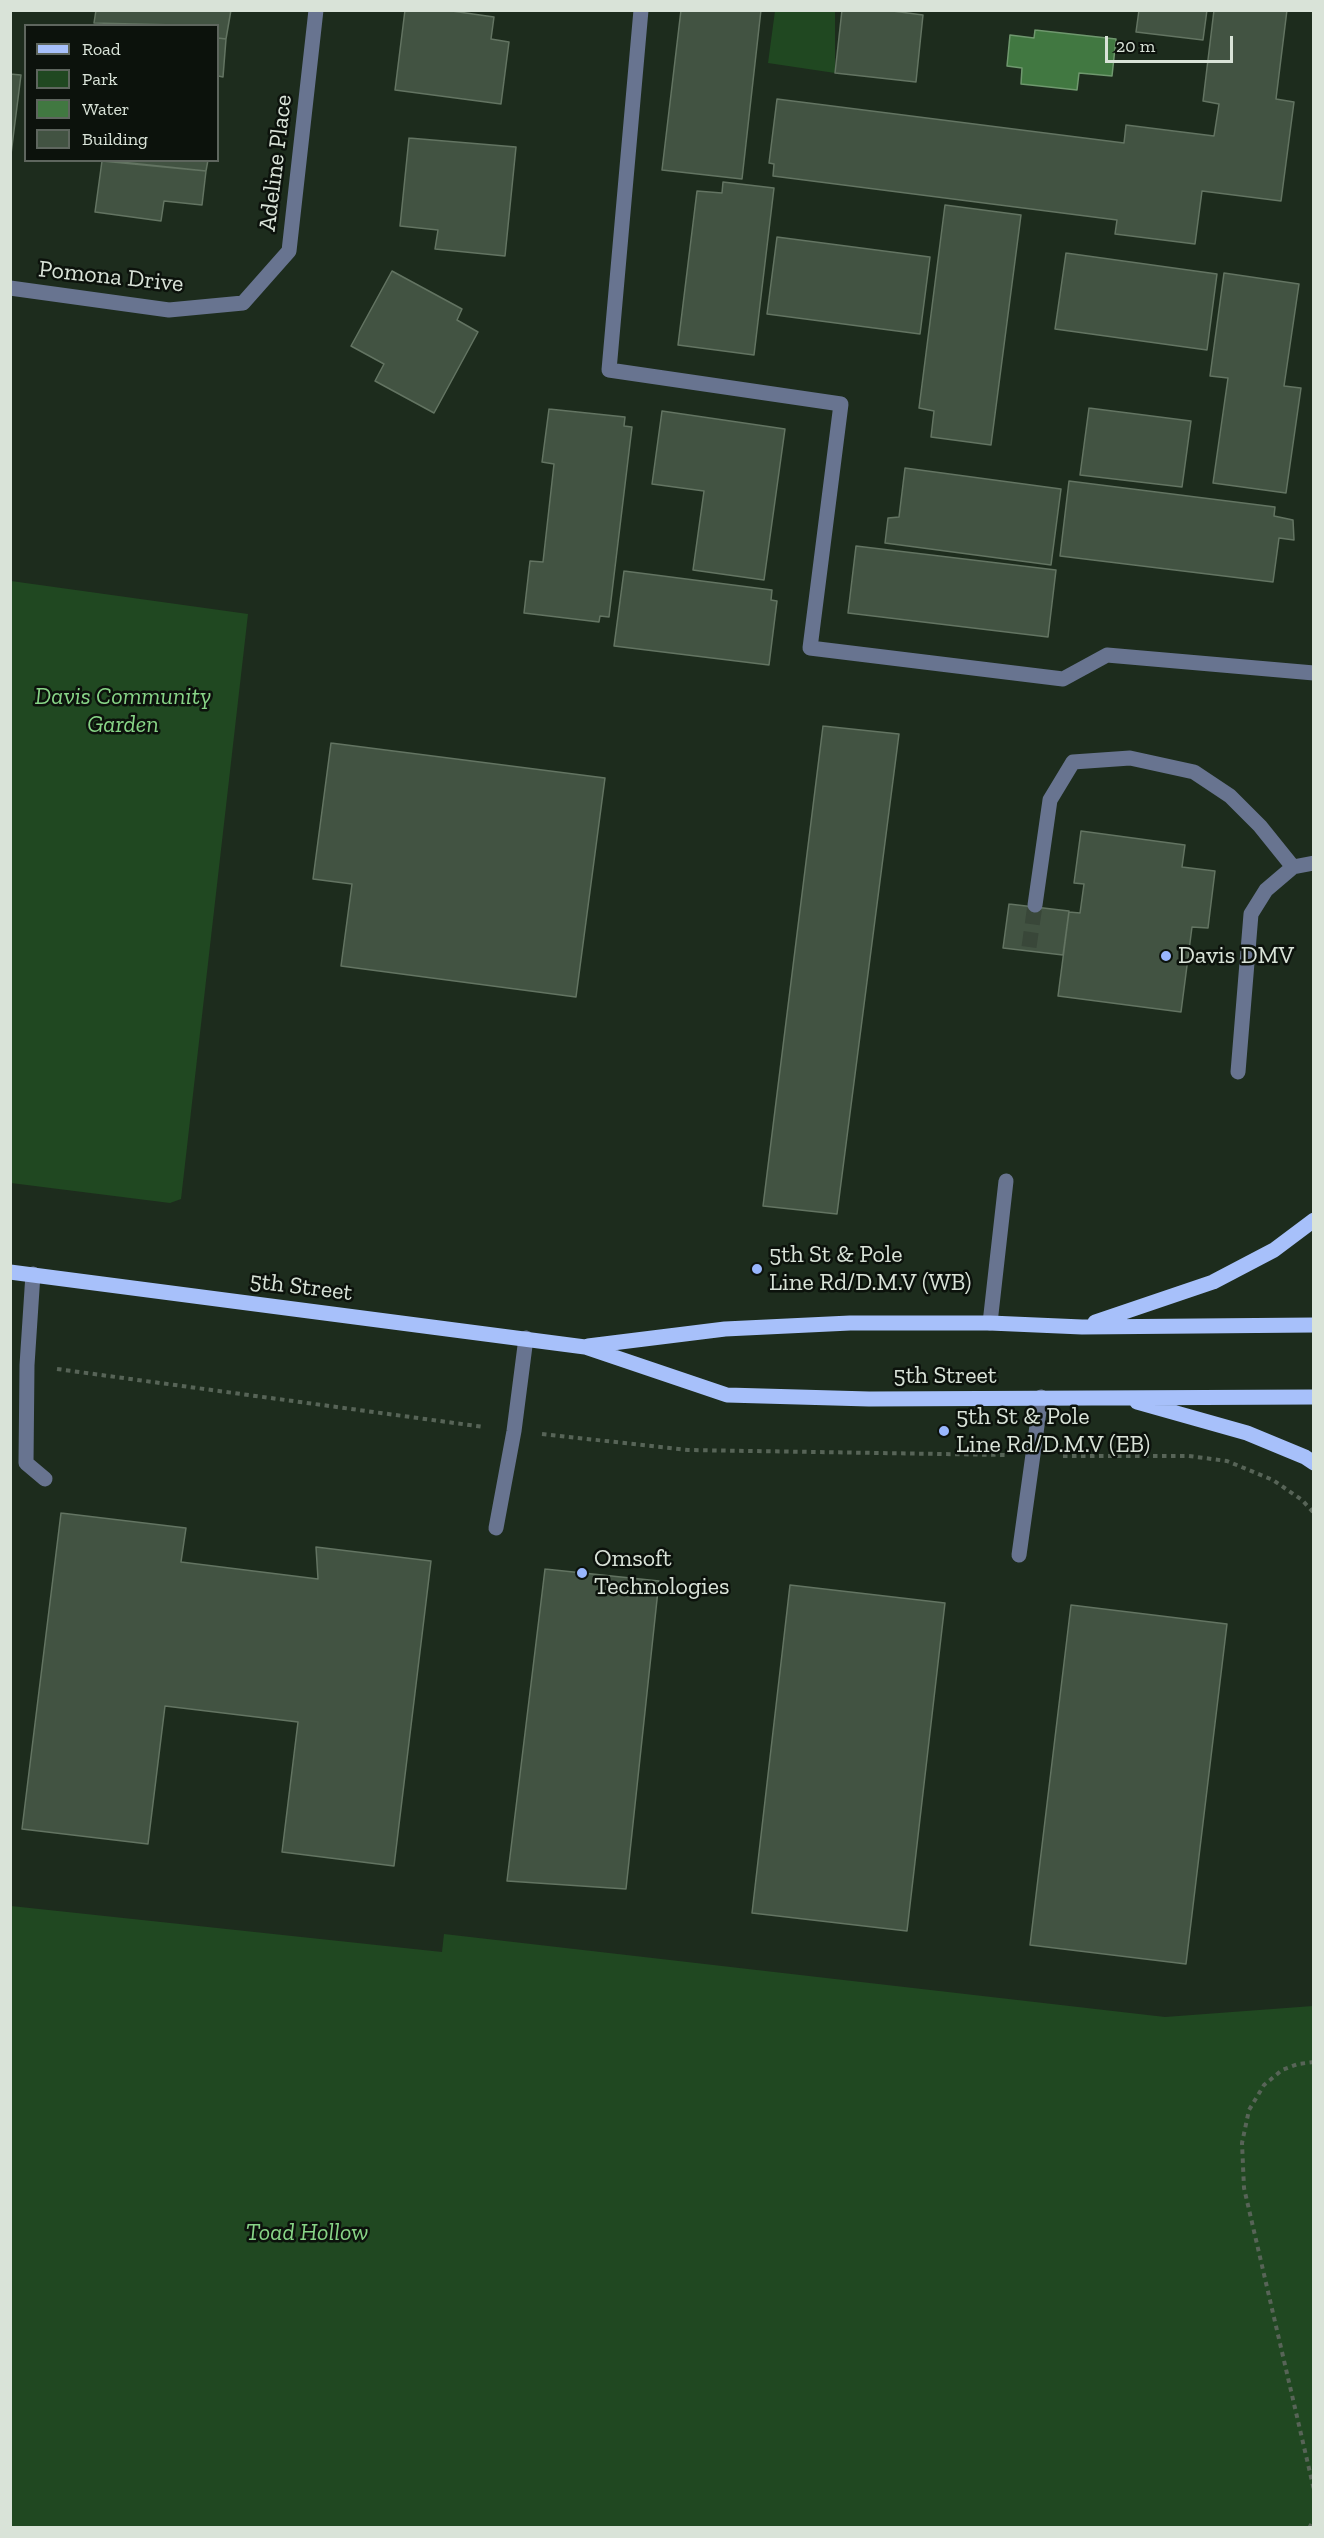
<!DOCTYPE html>
<style>
body{margin:0}
#map{position:relative;width:1324px;height:2538px;overflow:hidden;background:#1d2c1d;font-family:"Zilla Slab",serif}
canvas{display:block}
.frame{position:absolute;inset:0;border:12px solid #d9e3d8;pointer-events:none}
.legend{position:absolute;left:24px;top:24px;width:195px;height:138px;box-sizing:border-box;background:#0c120c;border:2px solid #5e665e;margin:0;padding:8px 10px;list-style:none;font-size:18px;color:#d9e3d8}
.legend li{display:flex;align-items:center;gap:12px;height:30px}
.legend b{width:30px;border:2px solid #5e665e}
.scale{position:absolute;left:1105px;top:36px;width:128px;height:27px;box-sizing:border-box;border:3px solid #d9e3d8;border-top:0;padding-left:8px;font-size:18px;line-height:21px;white-space:nowrap;color:#d9e3d8;-webkit-text-stroke:4px #0c120c;paint-order:stroke}
</style>
<div id="map">
<canvas width="1324" height="2538"></canvas>
<div class="frame"></div>
<ul class="legend">
<li><b style="height:8px;background:#a7c0fa"></b>Road</li>
<li><b style="height:16px;background:#204821"></b>Park</li>
<li><b style="height:16px;background:#417841"></b>Water</li>
<li><b style="height:16px;background:#425342"></b>Building</li>
</ul>
<div class="scale">20 m</div>
</div>
<script>
const c = document.querySelector('canvas').getContext('2d');
c.lineJoin = 'round';
function paint(path, color) {
  c.fillStyle = color;
  c.fill(path, 'evenodd');
}
function toPath(rows) {
  const path = new Path2D();
  for (const r of rows) {
    path.moveTo(r[0], r[1]);
    for (let i = 2; i < r.length; i += 2) path.lineTo(r[i], r[i + 1]);
  }
  return path;
}
function trace(path, color, width, dash) {
  c.strokeStyle = color;
  c.lineWidth = width;
  c.lineCap = dash ? 'butt' : 'round';
  c.setLineDash(dash || []);
  c.stroke(path);
}
function write(font, color, halo, rows, align = 'center') {
  c.font = font + ' "Zilla Slab",serif';
  c.lineWidth = 5;
  c.setLineDash([]);
  c.textBaseline = 'middle';
  c.strokeStyle = halo;
  c.fillStyle = color;
  for (const [text, x, y, turn = 0] of rows) {
    c.save();
    c.translate(x, y);
    c.rotate((+turn || 0) * Math.PI / 180);
    c.textAlign = isNaN(turn) ? turn : align;
    if (halo) c.strokeText(text, 0, 0);
    c.fillText(text, 0, 0);
    c.restore();
  }
}
paint(toPath([
 [775,11,835,11,835,73,768,63],
 [11,581,248,614,181,1199,170,1203,11,1183],
 [11,1906,442,1952,444,1934,1165,2017,1313,2006,1313,2527,11,2527]
]), '#204821');
const water = toPath([
 [1035,30,1116,39,1112,76,1079,73,1077,90,1021,84,1022,68,1007,66,1010,35,1034,38,1035,30]
]);
paint(water, '#417841');
trace(water, '#6f986e', 1.5);
const building = toPath([
 [96,10,231,10,226,39,218,38,218,26,94,23,96,10],
 [405,10,445,10,494,17,491,39,509,42,501,104,395,90,405,10],
 [681,10,761,10,742,179,662,170,681,10],
 [842,10,885,10,923,15,916,82,835,73,842,10],
 [1139,10,1207,10,1203,40,1136,32,1139,10],
 [1214,10,1287,10,1276,99,1294,102,1281,201,1202,191,1195,244,1115,234,1117,220,773,176,774,164,769,163,777,99,1124,143,1126,125,1214,136,1219,104,1203,101,1214,10],
 [218,38,226,39,223,77,218,76,218,38],
 [10,74,21,75,10,162,10,74],
 [409,138,516,147,505,256,435,249,438,230,400,226,409,138],
 [102,160,208,160,206,171,102,160],
 [102,161,206,171,202,205,164,201,161,221,95,212,102,161],
 [723,182,774,188,754,355,678,345,697,191,722,193,723,182],
 [945,205,1021,215,991,445,931,437,934,411,919,408,945,205],
 [777,237,930,257,920,334,767,314,777,237],
 [1066,253,1217,274,1207,350,1055,329,1066,253],
 [392,271,462,309,457,320,478,332,434,413,375,381,384,364,351,346,392,271],
 [1224,273,1299,284,1284,386,1301,388,1286,493,1213,483,1228,378,1210,376,1224,273],
 [1089,408,1191,421,1182,487,1080,475,1089,408],
 [549,409,625,417,624,426,632,427,609,617,600,616,599,622,524,613,530,561,543,562,554,464,542,462,549,409],
 [662,411,785,429,764,580,693,570,704,491,652,484,662,411],
 [905,468,1061,489,1051,565,885,543,888,518,899,517,905,468],
 [1069,481,1275,507,1274,516,1293,520,1294,540,1279,538,1273,582,1060,556,1069,481],
 [856,546,1056,570,1048,637,848,613,856,546],
 [624,571,772,590,771,600,777,601,769,665,614,646,624,571],
 [823,726,899,734,837,1214,763,1206,823,726],
 [331,743,605,778,576,997,341,966,352,884,313,879,331,743],
 [1081,831,1185,845,1182,867,1215,871,1208,928,1192,927,1181,1012,1058,996,1069,912,1080,913,1084,884,1074,883,1081,831],
 [1009,904,1069,911,1063,955,1003,948,1009,904],
 [61,1513,186,1528,181,1562,318,1579,316,1547,431,1561,394,1866,282,1852,298,1722,165,1706,148,1844,22,1829,61,1513],
 [545,1569,659,1581,626,1889,507,1881,545,1569],
 [790,1585,945,1603,907,1931,752,1913,790,1585],
 [1071,1605,1227,1624,1186,1964,1030,1945,1071,1605]
]);
paint(building, '#425342');
trace(building, '#637462', 1.5);
trace(toPath([
 [1029,947,1035,905]
]), '#394739', 15, [15, 8]);
trace(toPath([
 [57,1369,484,1427],
 [542,1434,688,1450,1005,1455],
 [1063,1456,1189,1456,1227,1461,1273,1480,1302,1500,1314,1513],
 [1314,2062,1298,2064,1282,2070,1264,2085,1249,2110,1242,2143,1244,2188,1314,2490],
 [1309,2528,1314,2520]
]), '#576457', 4, [4.5, 4.5]);
trace(toPath([
 [641,10,609,370,841,404,810,648,1063,679,1107,655,1314,673],
 [10,288,169,310,243,303,289,251,316,10],
 [1035,905,1050,800,1073,762,1130,758,1194,772,1230,796,1260,826,1293,867],
 [1238,1072,1251,914,1266,890,1293,867,1314,863],
 [33,1274,27,1365,26,1463,45,1479],
 [990,1323,1006,1181],
 [496,1528,514,1431,526,1338],
 [1019,1555,1041,1397]
]), '#687490', 15);
trace(toPath([
 [10,1272,585,1347,727,1395,869,1399,1314,1397],
 [1095,1322,1213,1282,1274,1250,1314,1220],
 [588,1346,725,1329,850,1323,990,1323,1082,1327,1314,1325],
 [1137,1402,1247,1433,1305,1457,1314,1463]
]), '#a7c0fa', 15);
for (const [x, y, r, color] of [
 [1166,956,6,"#98b6fd"],
 [757,1269,6,"#98b6fd"],
 [944,1431,6,"#98b6fd"],
 [582,1573,6,"#98b6fd"]
]) {
  const dot = new Path2D();
  dot.arc(x, y, r, 0, 2 * Math.PI);
  c.fillStyle = color;
  c.fill(dot);
  trace(dot, '#0c120c', 2);
}
write('24px', '#d9e3d8', '#0c120c', [
 ["Adeline Place",276,163,-83],
 ["Pomona Drive",111,277,6],
 ["5th Street",301,1287,7],
 ["5th Street",945,1376]
]);
write('italic 24px', '#88d587', '#0c120c', [
 ["Davis Community",123,697],
 ["Garden",123,725],
 ["Toad Hollow",307,2233]
]);
write('24px', '#d9e3d8', '#0c120c', [
 ["Davis DMV",1178,956],
 ["5th St & Pole",769,1255],
 ["Line Rd/D.M.V (WB)",769,1283],
 ["5th St & Pole",956,1417],
 ["Line Rd/D.M.V (EB)",956,1445],
 ["Omsoft",594,1559],
 ["Technologies",594,1587]
], 'left');
</script>
